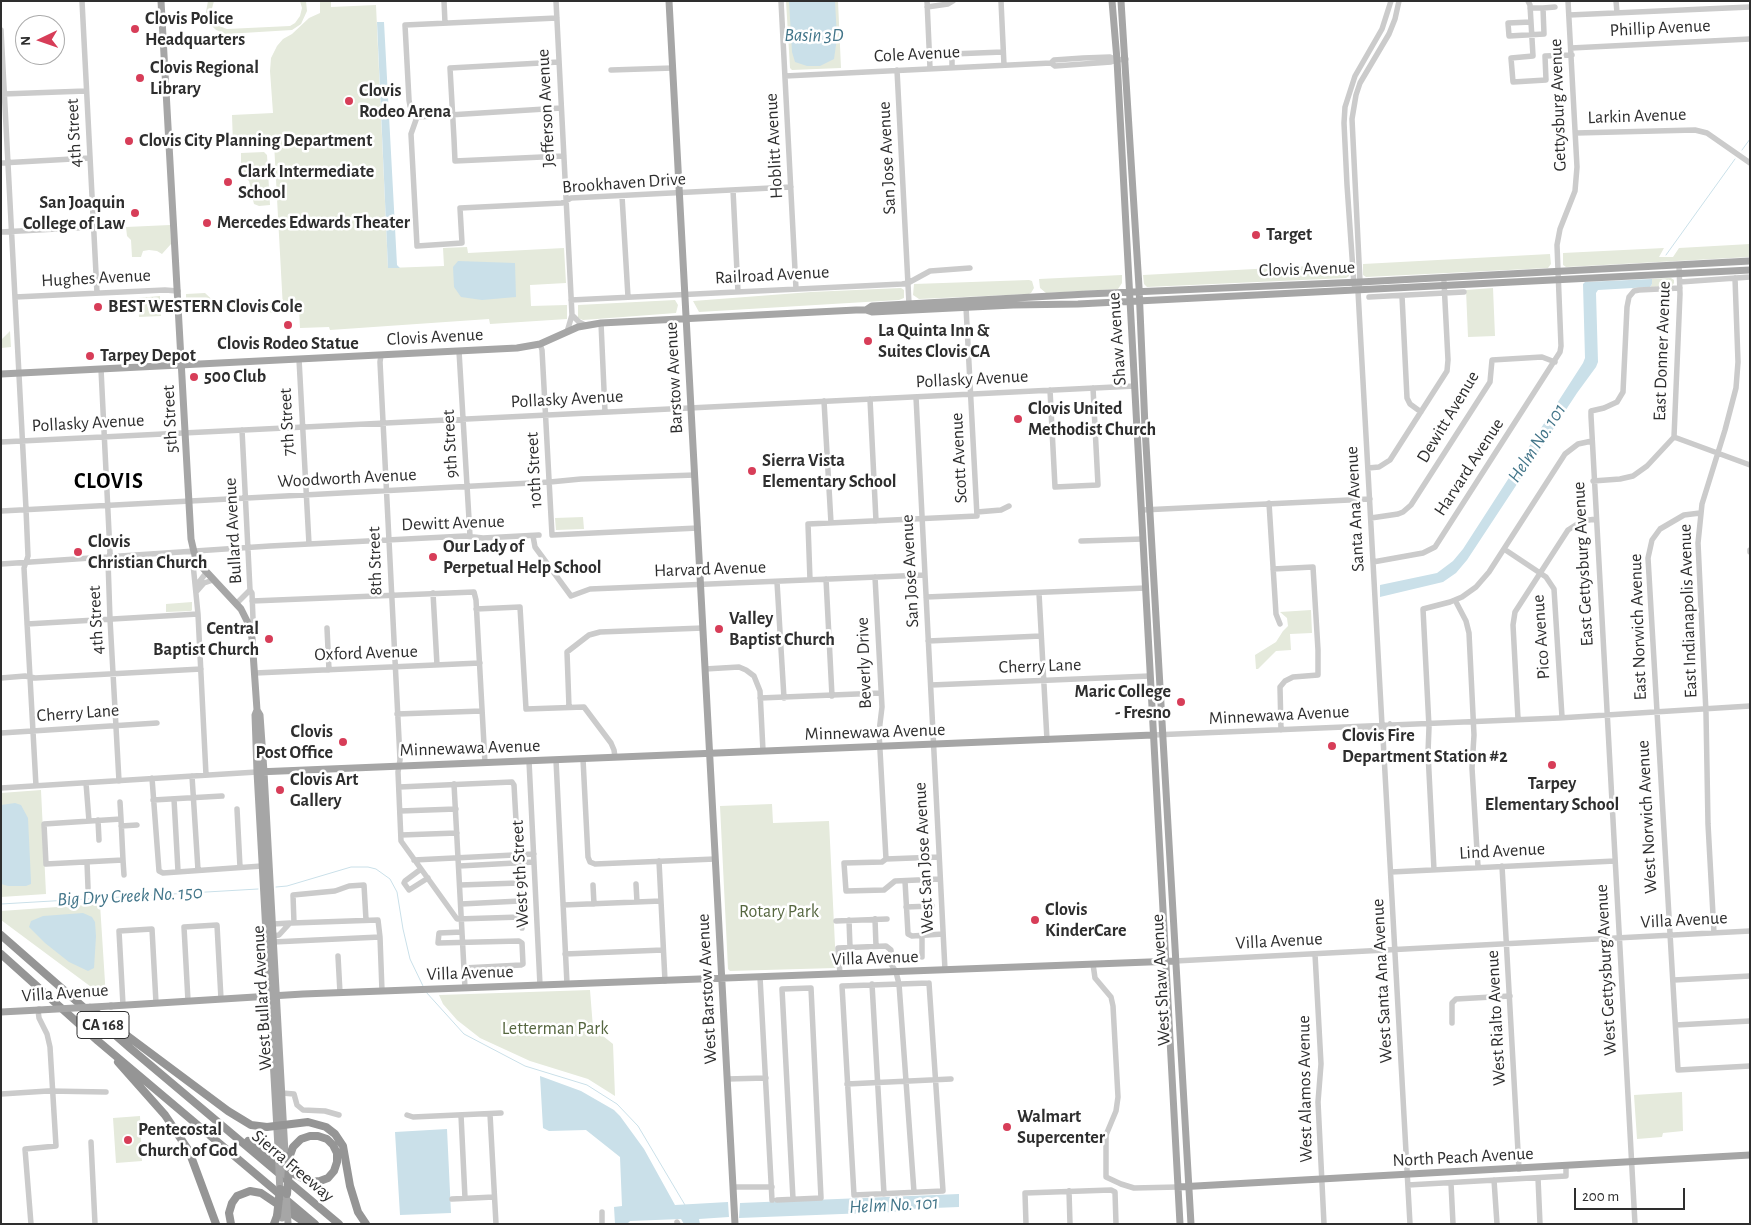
<!DOCTYPE html>
<style>
body{margin:0}
#map{position:relative;width:1751px;height:1225px;overflow:hidden;background:#fff;font-family:"Alegreya Sans",sans-serif}
canvas{display:block}
.frame{position:absolute;inset:0;border:2px solid #2e2e2e;pointer-events:none}
.north{position:absolute;left:15px;top:15px;width:50px;height:50px;box-sizing:border-box;background:#fff;border:1px solid #ababab;border-radius:50%;rotate:267deg;font-size:14px;font-weight:700;line-height:20px;text-align:center;color:#2e2e2e}
.north::after{content:'';display:block;margin:auto;width:18px;height:22px;background:#d73d58;clip-path:polygon(50% 0,100% 100%,50% 72%,0 100%)}
.scale{position:absolute;left:1574px;top:1188px;width:111px;height:22px;box-sizing:border-box;border:2px solid #2e2e2e;border-top:0;padding-left:6px;font-size:15px;line-height:18px;white-space:nowrap;color:#2e2e2e;-webkit-text-stroke:4px #fff;paint-order:stroke}
</style>
<div id="map">
<canvas width="1751" height="1225"></canvas>
<div class="frame"></div>
<div class="north">N</div>
<div class="scale">200 m</div>
</div>
<script>
const c = document.querySelector('canvas').getContext('2d');
c.lineJoin = 'round';
function paint(path, color) {
  c.fillStyle = color;
  c.fill(path, 'evenodd');
}
function toPath(rows) {
  const path = new Path2D();
  for (const r of rows) {
    path.moveTo(r[0], r[1]);
    for (let i = 2; i < r.length; i += 2) path.lineTo(r[i], r[i + 1]);
  }
  return path;
}
function trace(path, color, width, dash) {
  c.strokeStyle = color;
  c.lineWidth = width;
  c.lineCap = dash ? 'butt' : 'round';
  c.setLineDash(dash || []);
  c.stroke(path);
}
function write(font, color, halo, rows, align = 'center') {
  c.font = font + ' "Alegreya Sans",sans-serif';
  c.lineWidth = 5;
  c.setLineDash([]);
  c.textBaseline = 'middle';
  c.strokeStyle = halo;
  c.fillStyle = color;
  for (const [text, x, y, turn = 0] of rows) {
    c.save();
    c.translate(x, y);
    c.rotate((+turn || 0) * Math.PI / 180);
    c.textAlign = isNaN(turn) ? turn : align;
    if (halo) c.strokeText(text, 0, 0);
    c.fillText(text, 0, 0);
    c.restore();
  }
}
paint(toPath([
 [208,1,214,1,211,12,213,20,219,26,227,29,290,26,295,23,300,16,302,8,300,1,306,1,307,11,301,24,292,30,226,34,216,30,209,23,206,12],
 [320,1,331,1,331,7,376,5,388,268,444,266,443,248,467,247,468,253,564,248,566,283,530,285,531,306,567,305,567,319,490,324,489,319,330,330,329,327,300,328,299,309,283,309,274,143,233,145,232,115,273,113,270,71,271,58,277,46,283,39,292,34,309,18,320,13],
 [786,1,838,1,841,68,792,70,790,68],
 [264,152,267,155,270,205,259,206,254,204,253,200,251,199,251,189,249,181,241,173,241,153],
 [170,225,171,244,162,254,157,251,149,250,143,251,141,257,132,257,131,240,127,236,126,227],
 [1750,244,1750,257,1566,267,1563,265,1563,253,1664,248,1659,257,1673,257,1679,248],
 [1550,254,1551,264,1548,268,1366,277,1363,275,1363,264],
 [1348,264,1349,276,1346,278,1147,287,1144,284,1143,275],
 [1122,275,1122,283,1118,289,1046,293,1040,288,1039,279],
 [1671,278,1674,280,1674,283,1672,286,1650,287,1652,284,1652,279],
 [1029,280,1032,281,1034,288,1031,293,1029,294,919,299,913,295,914,284],
 [901,288,904,290,904,298,899,300,699,312,693,301,811,292],
 [1493,288,1495,336,1468,337,1466,290],
 [205,293,220,307,275,304,276,314,259,309,219,311,215,310,205,298,186,298,186,294],
 [160,296,161,316,139,317,138,298],
 [675,300,678,305,676,313,583,320,578,318,578,305],
 [10,331,11,347,1,348,1,340],
 [583,517,584,529,556,530,555,518],
 [192,602,192,610,191,611,166,612,166,604],
 [1311,610,1312,633,1290,634,1291,650,1276,651,1258,669,1256,669,1255,655,1276,642,1283,631,1288,626,1287,618,1280,612],
 [41,790,46,894,1,897,1,793],
 [772,804,773,823,829,821,836,966,835,968,730,971,728,969,720,806],
 [100,904,106,998,1,920,1,911],
 [590,990,593,1028,613,1044,615,1096,588,1079,530,1061,480,1038,457,1020,443,1004,439,995],
 [1682,1092,1683,1131,1663,1133,1662,1137,1637,1139,1634,1095],
 [140,1116,142,1161,116,1163,113,1118]
]), '#e5eadc');
paint(toPath([
 [789,1,835,1,837,38,834,59,820,66,807,66,795,62,792,52],
 [377,22,384,22,397,265,400,268,388,268],
 [458,261,515,263,516,297,482,300,461,297,454,287,453,267],
 [1652,279,1652,284,1650,287,1598,290,1596,293,1598,362,1596,367,1577,393,1467,560,1456,573,1443,582,1380,597,1380,585,1437,573,1453,561,1463,549,1583,363,1585,358,1583,284,1585,282],
 [15,803,21,805,28,818,31,881,31,884,26,886,8,886,1,884,1,805],
 [83,913,92,917,95,922,96,936,94,968,88,971,69,962,45,943,29,927,31,921,43,916],
 [540,1076,581,1091,614,1110,620,1116,644,1149,675,1205,728,1202,729,1217,699,1219,700,1224,684,1224,681,1219,630,1221,627,1224,615,1224,614,1207,622,1206,620,1157,586,1130,549,1131,543,1128],
 [447,1129,451,1213,400,1215,395,1132],
 [959,1194,959,1207,908,1209,893,1212,739,1218,740,1203]
]), '#cae0e9');
trace(toPath([
 [1742,150,1750,139],
 [1666,255,1735,159],
 [276,887,287,886,351,867,368,867,376,869,390,879,397,892,403,929,410,959,423,986],
 [1,904,258,889],
 [426,992,464,1034,525,1066,587,1085,617,1104,638,1126,685,1205]
]), '#cae0e9', 1);
trace(toPath([
 [82,1,97,293],
 [444,1,445,23],
 [556,1,572,315,567,332],
 [781,1,796,289],
 [927,1,930,68],
 [1001,1,1004,65],
 [1528,1,1530,5,1533,56,1511,58,1513,82,1546,80,1545,56,1572,55],
 [1616,1,1617,13],
 [927,7,948,4,953,1],
 [1530,8,1543,8,1544,34,1509,36,1508,23,1531,22],
 [1543,8,1555,7],
 [1569,15,1750,7],
 [557,18,405,25,409,100,410,106,417,117,411,134,417,246,462,243,460,208,562,203,571,198,791,187],
 [1,30,26,509,28,556,24,568,36,786],
 [1571,48,1750,39],
 [559,62,450,68,454,139,455,161,564,156],
 [1051,63,1054,60,1083,58,1110,57,1117,60],
 [952,67,952,54,1003,52],
 [611,70,673,68],
 [897,70,909,304],
 [785,76,1051,63,1055,66,1111,62,1117,60,1126,59],
 [3,94,86,91],
 [417,117,561,108],
 [1576,133,1695,130,1707,133,1750,163],
 [1,163,90,158],
 [733,190,738,292],
 [622,196,628,297],
 [1,232,94,227],
 [1680,282,1750,277],
 [1354,285,1347,185,1344,123,1345,107,1355,76,1382,29,1391,1],
 [1402,296,1407,398,1410,404,1421,412],
 [15,297,165,290,178,291],
 [1369,297,1464,292],
 [571,300,902,284,908,283,930,271,970,268],
 [572,315,579,322,585,325],
 [601,323,605,412],
 [540,344,542,350,552,535,698,528],
 [459,351,470,536],
 [381,355,380,362,399,739,400,760,398,772,401,841,457,919,521,917],
 [299,359,309,544],
 [101,369,110,553,108,561,110,619,119,781],
 [1050,390,1055,487,1098,485,1093,388],
 [916,397,945,970],
 [870,399,876,521],
 [824,401,831,523],
 [242,430,250,590,252,593,253,619,251,629],
 [1674,437,1680,294,1679,265],
 [1,442,1135,386],
 [1368,468,1379,467,1390,460,1447,371,1448,360,1444,282],
 [1593,481,1620,479,1633,476,1647,466,1674,437,1750,465],
 [1269,503,1276,614,1280,624],
 [1142,510,1370,499],
 [1,511,550,482,581,479,695,475],
 [977,512,1001,510,1009,506],
 [1700,513,1684,515,1660,529,1652,540,1648,558,1678,1070,1750,1066],
 [1371,518,1398,514,1403,512,1411,505,1490,382,1492,360,1542,357,1555,362],
 [533,536,535,547,571,596,590,589,925,575],
 [1081,541,1143,539],
 [1504,549,1546,577,1554,589,1562,717],
 [1750,550,1750,552],
 [194,552,193,564,198,614,206,775],
 [1373,562,1423,553,1435,547,1560,352,1561,346,1557,245,1560,229,1575,191,1577,167,1568,1],
 [1,564,270,546,465,536,483,538,539,535],
 [1273,569,1313,567,1318,650,1318,675,1293,677,1285,681,1280,687,1281,730],
 [875,577,882,707,879,732,886,859],
 [826,579,832,696],
 [810,580,808,524,977,516,966,307],
 [777,582,784,698],
 [196,591,196,586,206,573],
 [197,591,204,583,213,580],
 [433,593,437,665],
 [1039,593,1047,740],
 [926,597,1146,588],
 [1455,600,1466,621,1469,633,1474,735,1472,768,1478,867],
 [252,601,474,592,476,600,485,763],
 [236,604,250,590],
 [476,609,520,607,526,709,584,707,611,743,614,750,615,757],
 [27,624,198,614],
 [327,628,329,670],
 [928,641,1041,636],
 [705,669,739,667,746,670,754,676,760,691,763,751],
 [255,673,480,663],
 [1,678,25,676,35,678,201,669],
 [931,685,1150,676],
 [760,698,881,693],
 [569,707,567,652,589,635,600,632,703,628],
 [397,714,482,711],
 [1518,719,1513,625,1515,612,1568,530,1582,521,1596,519],
 [1390,724,1385,730,1383,737,1410,1224],
 [1382,725,1358,291,1360,282,1352,119,1356,95,1360,83,1389,34,1395,19,1399,1],
 [1363,727,1380,730,1383,735],
 [1,733,157,723],
 [1153,735,1559,718,1750,706],
 [583,759,588,857,590,862,595,864,715,859],
 [556,760,567,984],
 [529,761,540,985],
 [192,776,198,870],
 [152,778,159,871,163,873,262,866],
 [86,783,89,821],
 [454,784,465,988],
 [399,787,512,782,514,785,522,928],
 [1,788,257,772],
 [174,799,178,871],
 [153,800,222,796],
 [120,802,121,819],
 [237,809,240,867],
 [400,811,456,809],
 [121,819,123,860,46,864,44,824,121,819],
 [98,820,99,840],
 [121,826,137,825],
 [401,835,457,833],
 [939,857,886,859,882,862,844,863,846,891,884,890,895,881,940,879],
 [123,860,124,875],
 [414,860,534,854],
 [659,861,665,981],
 [87,862,88,888],
 [459,866,534,862],
 [1502,866,1519,1169],
 [421,869,405,881,404,883,409,890,428,878],
 [1434,870,1428,753,1429,727,1423,609,1450,602,1462,597,1476,587,1489,572,1565,454,1578,444,1592,441],
 [1391,872,1615,861],
 [905,881,908,934,912,936,943,934],
 [636,884,637,902],
 [460,885,519,883],
 [593,885,594,904],
 [461,904,520,901],
 [563,905,661,901],
 [906,907,932,906],
 [875,919,876,946],
 [849,920,850,947],
 [836,921,887,919],
 [292,923,378,920,380,937],
 [294,923,293,895,335,891,349,886,364,885,366,920],
 [273,924,290,923,279,935,273,936],
 [462,932,439,933,438,943,519,941,522,943,523,964,521,965,464,968],
 [1714,933,1708,824,1706,713,1698,543,1702,504,1725,430,1736,388,1738,362,1735,278],
 [922,935,922,957],
 [273,942,380,937,382,991],
 [565,954,663,950],
 [1315,954,1321,1064,1318,1102,1324,1224],
 [338,956,340,993],
 [1175,961,1750,931],
 [1093,964,1095,978,1111,997,1113,1006,1118,1097,1116,1111,1106,1135,1106,1177,1121,1184,1134,1188,1178,1187],
 [840,974,838,948,886,946,891,950,891,964,896,972,899,984,914,1192],
 [760,977,772,1200],
 [1674,980,1750,976],
 [929,983,943,1191,854,1195,842,986,929,983],
 [872,984,884,1194],
 [188,1001,184,927,217,925,221,999],
 [123,1005,119,931,152,929,156,1003],
 [1452,1023,1452,1003,1456,999,1510,996],
 [1676,1025,1750,1021],
 [727,1079,766,1078],
 [847,1084,951,1079],
 [282,1093,294,1094,297,1105,303,1110,325,1111,339,1115],
 [1,1094,48,1091,106,1092],
 [490,1114,496,1224],
 [407,1115,413,1117,501,1113],
 [461,1115,465,1198],
 [91,1142,95,1224],
 [1538,1178,1540,1224],
 [1494,1180,1497,1224],
 [1451,1183,1453,1224],
 [1408,1185,1566,1176,1566,1166],
 [733,1187,772,1187],
 [1069,1191,1070,1224],
 [452,1199,494,1197],
 [777,1200,821,1198,811,988,782,989,793,1199],
 [602,1212,602,1224],
 [677,1222,678,1224],
 [31,1224,25,1149,56,1146,50,1047,47,1034,39,1018,38,1010],
 [1026,1224,1025,1193,1111,1190,1115,1192,1116,1224],
 [1635,1224,1591,416,1591,411,1604,408,1617,402,1623,392,1627,307,1629,297,1634,291,1639,290,1680,288]
]), '#cbcbcb', 5.5);
trace(toPath([
 [161,1,191,539,194,552,201,566,241,609,249,625,252,638,257,710,260,715,264,772,285,1153],
 [669,1,735,1224],
 [1112,1,1117,60,1180,1224],
 [1121,1,1139,287,1145,427,1191,1224],
 [866,310,872,312,1013,305,1078,304,1750,270],
 [1,374,517,348,540,344,578,327,601,323,856,310,866,310,872,306,1087,294,1360,282,1750,261],
 [257,710,255,715,257,772,278,1148],
 [257,772,1153,735],
 [111,1006,303,994,1175,961],
 [1,1012,39,1010],
 [1178,1187,1750,1155]
]), '#a6a6a6', 7);
trace(toPath([
 [1,935,130,1048,339,1224],
 [1,954,98,1041,315,1224],
 [90,1008,228,1111,251,1125,267,1127,308,1122,326,1127,335,1134,343,1146,350,1186,358,1212,366,1224],
 [118,1062,165,1115,189,1151,216,1224],
 [248,1141,294,1174,310,1182,320,1181,328,1178,334,1171,337,1162,337,1153,333,1145,327,1139,318,1136,310,1136,301,1139,293,1147,290,1155],
 [231,1224,229,1213,232,1203,237,1196,250,1191,261,1193,307,1224],
 [274,1224,277,1216]
]), '#959595', 8);
trace(toPath([
 [39,1010,111,1006],
 [278,1148,280,1193],
 [285,1153,286,1175],
 [286,1189,288,1223],
 [281,1203,282,1218]
]), '#a6a6a6', 7);
trace(toPath([
 [287,1194,290,1155],
 [277,1216,280,1189]
]), '#959595', 8);
for (const [x, y, r, color] of [
 [135,29,5,"#d73d58"],
 [140,78,5,"#d73d58"],
 [349,101,5,"#d73d58"],
 [129,141,5,"#d73d58"],
 [228,182,5,"#d73d58"],
 [135,213,5,"#d73d58"],
 [207,223,5,"#d73d58"],
 [1256,235,5,"#d73d58"],
 [98,307,5,"#d73d58"],
 [288,325,5,"#d73d58"],
 [868,341,5,"#d73d58"],
 [90,356,5,"#d73d58"],
 [194,377,5,"#d73d58"],
 [1018,419,5,"#d73d58"],
 [752,471,5,"#d73d58"],
 [78,552,5,"#d73d58"],
 [433,557,5,"#d73d58"],
 [719,629,5,"#d73d58"],
 [269,639,5,"#d73d58"],
 [1181,702,5,"#d73d58"],
 [343,742,5,"#d73d58"],
 [1332,746,5,"#d73d58"],
 [1552,765,5,"#d73d58"],
 [280,790,5,"#d73d58"],
 [1035,920,5,"#d73d58"],
 [1007,1127,5,"#d73d58"],
 [128,1140,5,"#d73d58"]
]) {
  const dot = new Path2D();
  dot.arc(x, y, r, 0, 2 * Math.PI);
  c.fillStyle = color;
  c.fill(dot);
  trace(dot, '#fff', 2);
}
for (const [x, y, w] of [
 [103,1025,52]
]) {
  const box = new Path2D();
  box.roundRect(x - w / 2, y - 13.5, w, 27, 4);
  c.fillStyle = '#fff';
  c.fill(box);
  trace(box, '#2e2e2e', 1);
}
write('bold 16px', '#2e2e2e', null, [
 ["CA 168",103,1025]
]);
write('bold 18px', '#2e2e2e', '#fff', [
 ["Clovis Police",145,19],
 ["Headquarters",145,40],
 ["Clovis Regional",150,68],
 ["Library",150,89],
 ["Clovis",359,91],
 ["Rodeo Arena",359,112],
 ["Clovis City Planning Department",139,141],
 ["Clark Intermediate",238,172],
 ["School",238,193],
 ["San Joaquin",125,203,"right"],
 ["College of Law",125,224,"right"],
 ["Mercedes Edwards Theater",217,223],
 ["Target",1266,235],
 ["BEST WESTERN Clovis Cole",108,307],
 ["La Quinta Inn &",878,331],
 ["Suites Clovis CA",878,352],
 ["Clovis Rodeo Statue",288,344,"center"],
 ["Tarpey Depot",100,356],
 ["500 Club",204,377],
 ["Clovis United",1028,409],
 ["Methodist Church",1028,430],
 ["Sierra Vista",762,461],
 ["Elementary School",762,482],
 ["Clovis",88,542],
 ["Christian Church",88,563],
 ["Our Lady of",443,547],
 ["Perpetual Help School",443,568],
 ["Valley",729,619],
 ["Baptist Church",729,640],
 ["Central",259,629,"right"],
 ["Baptist Church",259,650,"right"],
 ["Maric College",1171,692,"right"],
 ["- Fresno",1171,713,"right"],
 ["Clovis",333,732,"right"],
 ["Post Office",333,753,"right"],
 ["Clovis Fire",1342,736],
 ["Department Station #2",1342,757],
 ["Clovis Art",290,780],
 ["Gallery",290,801],
 ["Tarpey",1552,784,"center"],
 ["Elementary School",1552,805,"center"],
 ["Clovis",1045,910],
 ["KinderCare",1045,931],
 ["Walmart",1017,1117],
 ["Supercenter",1017,1138],
 ["Pentecostal",138,1130],
 ["Church of God",138,1151]
], 'left');
write('18px', '#2e2e2e', '#fff', [
 ["Phillip Avenue",1660,28,-3],
 ["Cole Avenue",917,54,-3],
 ["Gettysburg Avenue",1558,105,-92],
 ["Jefferson Avenue",546,108,-93],
 ["Larkin Avenue",1637,116,-2],
 ["4th Street",74,133,-93],
 ["Hoblitt Avenue",774,146,-93],
 ["San Jose Avenue",887,158,-93],
 ["Brookhaven Drive",624,183,-4],
 ["Clovis Avenue",1307,269,-2],
 ["Railroad Avenue",772,275,-3],
 ["Hughes Avenue",96,278,-3],
 ["Clovis Avenue",435,337,-3],
 ["Shaw Avenue",1117,339,-94],
 ["East Donner Avenue",1662,351,-88],
 ["Barstow Avenue",674,378,-93],
 ["Pollasky Avenue",972,379,-3],
 ["Pollasky Avenue",567,399,-3],
 ["Dewitt Avenue",1448,417,-59],
 ["5th Street",170,419,-93],
 ["7th Street",287,422,-93],
 ["Pollasky Avenue",88,423,-3],
 ["9th Street",450,444,-93],
 ["Scott Avenue",959,458,-93],
 ["Harvard Avenue",1469,467,-57],
 ["10th Street",534,470,-93],
 ["Woodworth Avenue",347,478,-3],
 ["Santa Ana Avenue",1355,509,-93],
 ["Dewitt Avenue",453,523,-2],
 ["Bullard Avenue",233,531,-93],
 ["8th Street",375,561,-92],
 ["East Gettysburg Avenue",1583,564,-93],
 ["Harvard Avenue",710,569,-2],
 ["San Jose Avenue",910,571,-93],
 ["East Indianapolis Avenue",1688,611,-92],
 ["4th Street",96,620,-93],
 ["East Norwich Avenue",1638,627,-92],
 ["Pico Avenue",1541,637,-94],
 ["Oxford Avenue",366,653,-2],
 ["Beverly Drive",864,663,-92],
 ["Cherry Lane",1040,666,-2],
 ["Cherry Lane",78,713,-4],
 ["Minnewawa Avenue",1279,715,-3],
 ["Minnewawa Avenue",875,732,-2],
 ["Minnewawa Avenue",470,748,-2],
 ["West Norwich Avenue",1647,817,-93],
 ["Lind Avenue",1502,851,-3],
 ["West San Jose Avenue",924,858,-93],
 ["West 9th Street",520,874,-93],
 ["Villa Avenue",1684,920,-3],
 ["Villa Avenue",1279,941,-3],
 ["Villa Avenue",875,958,-2],
 ["West Gettysburg Avenue",1606,970,-93],
 ["Villa Avenue",470,973,-2],
 ["West Shaw Avenue",1161,980,-93],
 ["West Santa Ana Avenue",1382,981,-93],
 ["West Barstow Avenue",707,989,-93],
 ["Villa Avenue",65,993,-4],
 ["West Bullard Avenue",262,998,-93],
 ["West Rialto Avenue",1496,1018,-93],
 ["West Alamos Avenue",1305,1089,-91],
 ["North Peach Avenue",1463,1157,-3],
 ["Sierra Freeway",293,1166,40]
]);
write('18px', '#55663f', '#fff', [
 ["Rotary Park",779,912],
 ["Letterman Park",555,1029]
]);
write('italic 19px', '#427589', '#fff', [
 ["Basin 3D",814,35],
 ["Helm No. 101",1537,443,-57],
 ["Big Dry Creek No. 150",130,896,-3],
 ["Helm No. 101",894,1205,-3]
]);
c.letterSpacing = '1px';
write('bold 22px', '#000', '#fff', [
 ["CLOVIS",109,481]
]);
c.letterSpacing = '0px';
</script>
